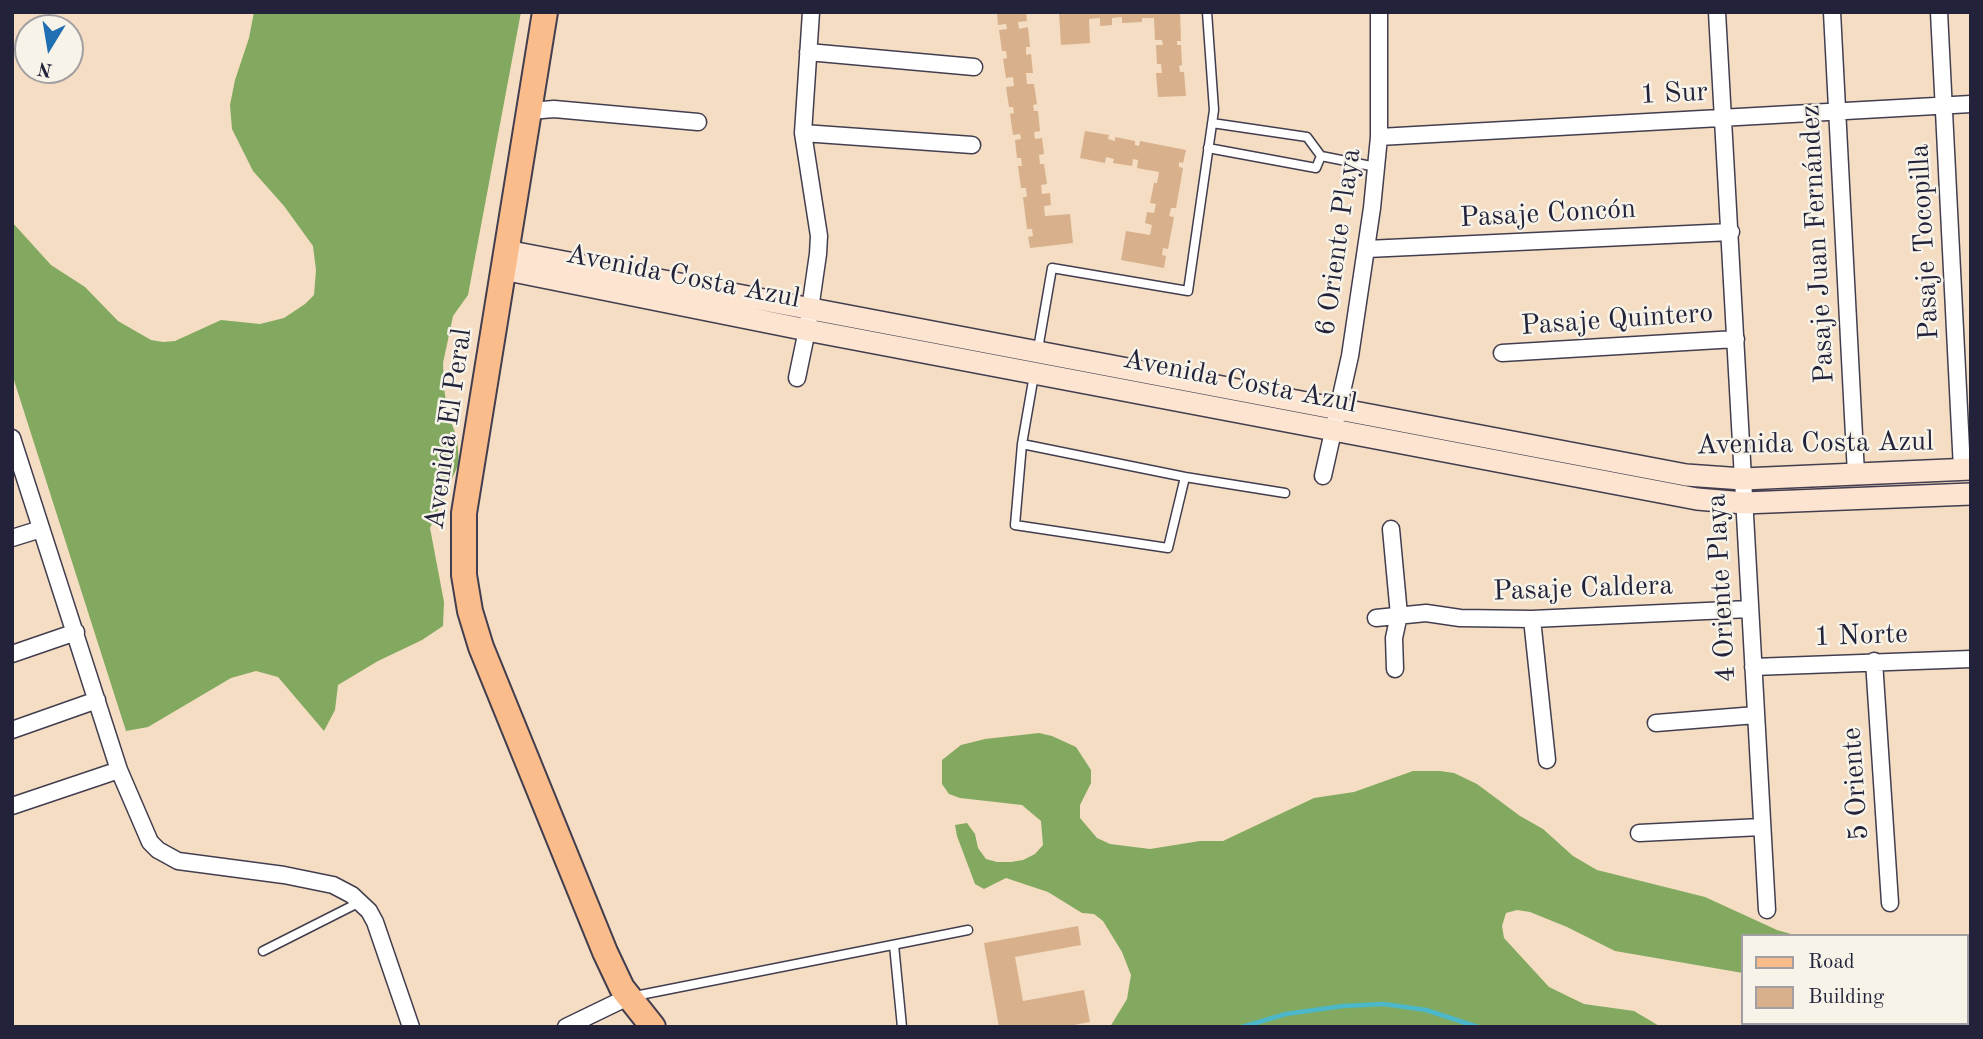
<!DOCTYPE html>
<meta charset="utf-8">
<style>
body{margin:0}
#map{position:relative;width:1983px;height:1039px;overflow:hidden;background:#f4ddc2;font-family:"Old Standard TT",serif}
canvas{display:block}
.frame{position:absolute;inset:0;border:14px solid #22223b;pointer-events:none}
.legend{position:absolute;left:1741px;top:934px;width:228px;height:91px;box-sizing:border-box;background:#f7f3e8;border:2px solid #a29fa3;margin:0;padding:9px 12px;list-style:none;font-size:21px;color:#22223b}
.legend li{display:flex;align-items:center;gap:14px;height:35px}
.legend b{width:35px;border:2px solid #a29fa3}
.north{position:absolute;left:14px;top:14px;width:70px;height:70px;box-sizing:border-box;background:#f7f3e8;border:2px solid #a29fa3;border-radius:50%;rotate:191deg;font-size:19px;font-weight:700;line-height:28px;text-align:center;color:#22223b}
.north::after{content:'';display:block;margin:auto;width:24px;height:32px;background:#1f6fb2;clip-path:polygon(50% 0,100% 100%,50% 72%,0 100%)}
</style>
<div id="map">
<canvas width="1983" height="1039"></canvas>
<div class="frame"></div>
<ul class="legend">
<li><b style="height:9px;background:#f9bc8a"></b>Road</li>
<li><b style="height:19px;background:#d8b08b"></b>Building</li>
</ul>
<div class="north">N</div>
</div>
<script>
const c = document.querySelector('canvas').getContext('2d');
c.lineJoin = 'round';
function paint(path, color) {
  c.fillStyle = color;
  c.fill(path, 'evenodd');
}
function toPath(rows) {
  const path = new Path2D();
  for (const r of rows) {
    path.moveTo(r[0], r[1]);
    for (let i = 2; i < r.length; i += 2) path.lineTo(r[i], r[i + 1]);
  }
  return path;
}
function trace(path, color, width, dash) {
  c.strokeStyle = color;
  c.lineWidth = width;
  c.lineCap = dash ? 'butt' : 'round';
  c.setLineDash(dash || []);
  c.stroke(path);
}
function write(font, color, halo, rows, align = 'center') {
  c.font = font + ' "Old Standard TT",serif';
  c.lineWidth = 5;
  c.setLineDash([]);
  c.textBaseline = 'middle';
  c.strokeStyle = halo;
  c.fillStyle = color;
  for (const [text, x, y, turn = 0] of rows) {
    c.save();
    c.translate(x, y);
    c.rotate((+turn || 0) * Math.PI / 180);
    c.textAlign = isNaN(turn) ? turn : align;
    if (halo) c.strokeText(text, 0, 0);
    c.fillText(text, 0, 0);
    c.restore();
  }
}
paint(toPath([
 [254,12,521,12,468,295,453,316,443,363,444,388,448,414,457,438,459,463,430,528,444,602,443,626,422,640,378,661,338,685,335,710,324,731,278,677,256,671,231,678,148,727,126,731,12,374,12,222,51,265,85,287,118,321,151,340,163,342,175,341,221,320,260,324,284,318,305,304,314,295,316,270,313,246,284,206,253,171,232,129,230,105,235,80,249,38],
 [1039,733,1052,736,1076,747,1091,770,1091,783,1080,805,1080,818,1097,838,1110,844,1150,849,1200,841,1223,841,1314,798,1354,792,1413,771,1440,771,1454,773,1477,784,1520,816,1543,829,1573,856,1597,870,1705,897,1777,930,1798,936,1743,936,1743,973,1615,951,1567,927,1530,912,1517,910,1506,913,1502,926,1504,938,1549,987,1584,1004,1634,1011,1661,1027,1110,1027,1127,999,1131,975,1122,952,1103,921,1094,914,1082,913,1048,892,1006,878,984,889,975,884,957,836,955,825,967,823,975,834,978,848,986,859,997,862,1011,862,1023,860,1035,854,1043,845,1041,821,1022,805,960,798,949,794,942,784,942,760,961,745,985,739]
]), '#82a95f');
trace(toPath([
 [1242,1027,1286,1014,1343,1006,1384,1004,1426,1010,1478,1027]
]), '#4cb7c8', 4.5);
paint(toPath([
 [997,12,1026,12,1027,21,1018,22,1019,29,1028,27,1030,47,1026,47,1026,55,1031,54,1033,73,1026,73,1027,84,1034,84,1037,104,1033,105,1034,111,1038,111,1040,131,1034,132,1035,139,1042,138,1044,154,1039,155,1040,164,1044,164,1047,184,1041,185,1042,194,1050,193,1051,205,1044,206,1045,216,1070,214,1073,243,1030,248,1028,237,1033,236,1032,229,1027,229,1023,197,1027,197,1026,188,1021,188,1018,166,1022,166,1021,158,1017,158,1015,140,1021,139,1020,134,1013,135,1010,114,1014,113,1013,107,1009,107,1006,87,1014,86,1013,77,1006,78,1003,59,1007,58,1006,51,1002,51,999,30,1007,29,1006,24,998,25],
 [1059,12,1180,12,1181,41,1177,41,1177,45,1181,45,1182,65,1179,66,1180,72,1184,72,1186,96,1158,97,1156,73,1162,73,1161,64,1157,64,1156,45,1163,45,1162,40,1155,40,1154,18,1142,18,1142,22,1122,23,1122,17,1112,18,1112,25,1100,26,1100,18,1089,19,1090,43,1061,45],
 [1085,131,1109,135,1108,139,1115,141,1115,137,1135,141,1135,145,1139,146,1140,141,1186,150,1183,163,1179,162,1179,167,1183,168,1176,208,1171,208,1169,216,1174,217,1168,249,1163,248,1162,255,1166,256,1164,268,1121,260,1126,231,1150,235,1152,225,1145,223,1147,212,1154,213,1156,204,1150,203,1154,183,1157,183,1159,172,1137,168,1138,160,1133,159,1132,166,1113,163,1114,159,1106,157,1105,163,1080,158],
 [1078,926,1081,945,1015,957,1023,1001,1084,990,1090,1022,1064,1027,999,1027,984,943]
]), '#d8b08b');
const lane = toPath([
 [1208,148,1316,168,1321,156,1307,137,1212,123],
 [1321,156,1376,167],
 [1038,349,1052,268,1188,291,1214,110,1207,12],
 [1034,375,1022,444,1015,525,1168,548,1185,477],
 [1022,444,1185,477,1285,493],
 [894,945,902,1027],
 [263,951,360,902],
 [635,996,968,930]
]);
const street = toPath([
 [1717,12,1767,910],
 [1832,12,1856,474],
 [1939,12,1962,469],
 [808,52,974,67],
 [530,111,554,109,698,122],
 [803,133,972,145],
 [1379,137,1971,104],
 [1367,249,1731,232],
 [1502,353,1736,339],
 [797,378,807,330,818,254,819,236,803,133,811,12],
 [12,438,119,770,150,842,158,850,178,861,284,875,333,885,352,895,369,911,375,922,411,1027],
 [1323,476,1350,356,1372,208,1379,137,1379,12],
 [1391,529,1399,615,1394,638,1395,669],
 [12,538,41,529],
 [1376,618,1426,613,1460,618,1532,619,1750,609],
 [1532,619,1547,760],
 [12,654,76,632],
 [1874,661,1890,903],
 [1753,667,1971,659],
 [1656,723,1756,715],
 [12,730,97,700],
 [12,806,119,770],
 [1639,833,1761,827],
 [566,1027,628,997]
]);
const secondary = toPath([
 [506,251,1686,475,1743,479,1971,469],
 [503,269,807,330,1697,499,1744,503,1971,494]
]);
const primary = toPath([
 [545,12,464,513,464,575,470,611,481,647,605,952,622,988,653,1027]
]);
trace(lane, '#423e4f', 11);
trace(street, '#423e4f', 19);
trace(secondary, '#423e4f', 24);
trace(primary, '#423e4f', 28);
trace(lane, '#fff', 8);
trace(street, '#fff', 16);
trace(secondary, '#fde4d0', 21);
trace(primary, '#f9bc8a', 24);
write('28px', '#22223b', '#f7f3e8', [
 ["1 Sur",1674,94,-3],
 ["Pasaje Concón",1548,214,-3],
 ["6 Oriente Playa",1339,242,-82],
 ["Pasaje Tocopilla",1925,242,-93],
 ["Pasaje Juan Fernández",1818,244,-93],
 ["Avenida Costa Azul",683,277,11],
 ["Pasaje Quintero",1617,320,-4],
 ["Avenida Costa Azul",1240,382,11],
 ["Avenida El Peral",449,429,-82],
 ["Avenida Costa Azul",1815,444,-1],
 ["4 Oriente Playa",1722,588,-93],
 ["Pasaje Caldera",1583,589,-2],
 ["1 Norte",1861,636,-2],
 ["5 Oriente",1856,784,-94]
]);
</script>
